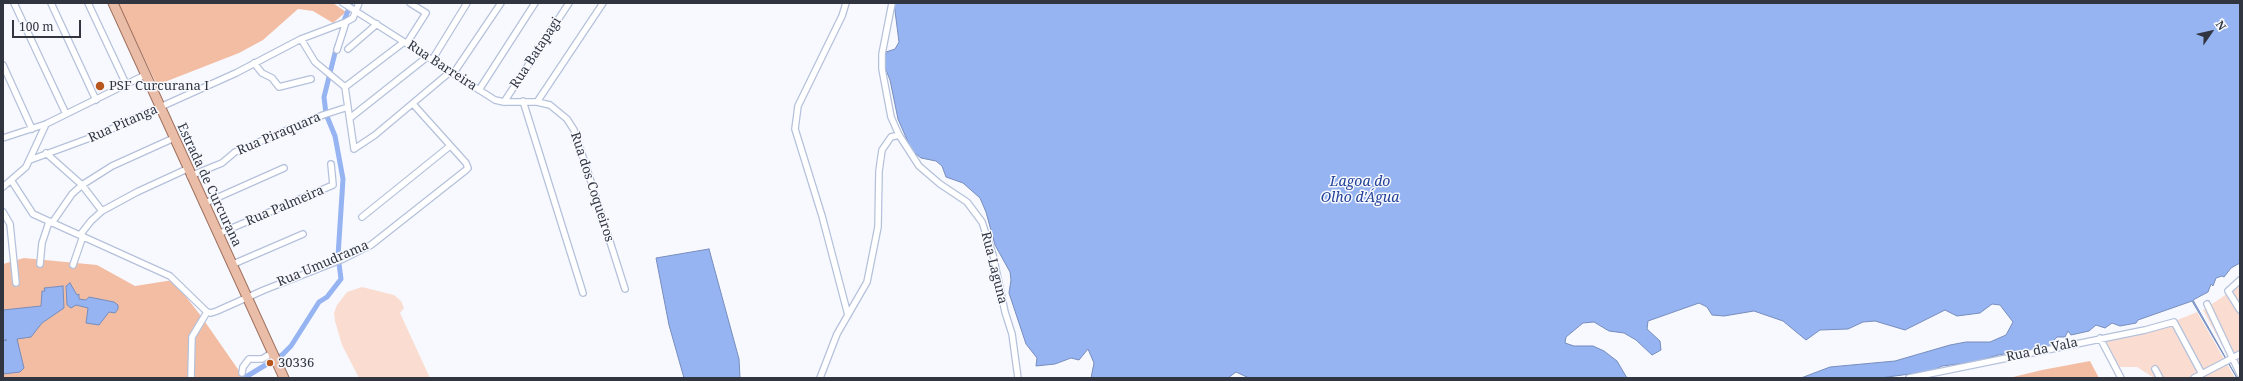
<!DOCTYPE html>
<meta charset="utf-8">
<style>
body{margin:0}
#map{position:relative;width:2243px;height:381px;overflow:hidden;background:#f7f9ff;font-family:"Noto Serif",serif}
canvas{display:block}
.frame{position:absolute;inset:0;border:4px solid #30353f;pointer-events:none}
.north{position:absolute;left:2191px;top:12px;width:40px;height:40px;-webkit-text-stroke:3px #f7f9ff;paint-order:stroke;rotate:56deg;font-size:11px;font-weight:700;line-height:16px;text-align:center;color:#30353f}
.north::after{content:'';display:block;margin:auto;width:14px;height:18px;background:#30353f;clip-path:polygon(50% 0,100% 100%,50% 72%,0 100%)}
.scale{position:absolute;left:12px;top:20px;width:69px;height:18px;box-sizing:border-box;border:2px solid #30353f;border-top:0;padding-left:5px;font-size:12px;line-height:14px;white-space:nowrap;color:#30353f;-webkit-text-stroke:3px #f7f9ff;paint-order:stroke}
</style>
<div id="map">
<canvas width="2243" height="381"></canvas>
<div class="frame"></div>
<div class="north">N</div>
<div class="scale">100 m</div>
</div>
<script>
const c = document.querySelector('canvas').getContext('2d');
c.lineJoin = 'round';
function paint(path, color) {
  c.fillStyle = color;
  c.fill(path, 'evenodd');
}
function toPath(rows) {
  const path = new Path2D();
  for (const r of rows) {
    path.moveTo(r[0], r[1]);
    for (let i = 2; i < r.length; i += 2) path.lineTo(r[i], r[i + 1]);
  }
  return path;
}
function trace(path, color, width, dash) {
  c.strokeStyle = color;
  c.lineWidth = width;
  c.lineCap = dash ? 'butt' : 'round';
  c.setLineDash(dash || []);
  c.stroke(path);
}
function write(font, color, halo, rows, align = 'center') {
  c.font = font + ' "Noto Serif",serif';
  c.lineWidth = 3;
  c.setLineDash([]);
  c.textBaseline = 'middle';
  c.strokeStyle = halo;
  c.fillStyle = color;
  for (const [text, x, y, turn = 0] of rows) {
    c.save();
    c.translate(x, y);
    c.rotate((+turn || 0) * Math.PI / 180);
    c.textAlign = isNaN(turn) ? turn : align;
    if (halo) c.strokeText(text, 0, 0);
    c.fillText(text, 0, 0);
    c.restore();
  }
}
paint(toPath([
 [2240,285,2240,378,2203,310],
 [362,287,394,295,401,301,404,308,400,313,430,378,359,378,342,345,335,321,334,313,337,305,347,292],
 [2197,312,2235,378,2154,378,2137,367,2119,367,2106,341,2150,331]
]), '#faddd0');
paint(toPath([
 [118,3,333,3,346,12,333,23,313,11,298,9,263,40,239,53,157,85],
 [24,258,97,265,135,286,173,280,201,316,244,378,3,378,3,264],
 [2090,361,2099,378,2009,378,2042,370]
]), '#f3bda4');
const water = toPath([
 [894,3,2240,3,2240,263,2231,268,2224,277,2222,276,2216,278,2213,286,2211,284,2208,292,2193,300,2237,378,2192,301,2138,320,2136,323,2120,326,2112,323,2105,328,2096,325,2089,331,2071,335,2068,331,2065,337,2057,337,2048,347,1998,355,1975,362,1942,366,1932,371,1880,378,1801,378,1830,367,1895,361,1950,345,1966,342,1990,342,2006,335,2013,322,2000,305,1992,304,1980,313,1957,316,1945,310,1905,330,1875,321,1863,322,1848,329,1820,330,1806,340,1783,321,1754,311,1724,316,1712,315,1707,307,1699,303,1648,321,1647,329,1660,341,1661,350,1652,355,1636,340,1624,333,1609,331,1594,322,1583,323,1566,337,1565,343,1574,346,1593,346,1604,351,1617,361,1627,378,1249,378,1236,372,1228,378,1091,378,1094,363,1088,349,1079,360,1071,358,1055,364,1036,366,1037,358,1026,344,1009,293,1011,280,1010,272,995,245,986,212,980,198,963,183,946,177,942,166,936,161,921,158,916,154,911,149,898,119,890,80,884,65,886,52,895,49,899,42,894,3],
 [709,249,739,359,740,378,684,378,669,325,656,258,709,249],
 [70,283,77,295,79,294,79,299,86,300,89,297,114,302,118,305,118,309,115,313,109,312,99,325,86,323,88,308,76,305,71,308,67,305,66,286,70,283],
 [63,286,64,308,42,323,31,337,17,339,24,368,20,372,3,374,3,341,7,340,3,340,3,310,41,306,42,291,45,291,44,288,63,286]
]);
paint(water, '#96b3f2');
trace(water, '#778dbc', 1);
trace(toPath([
 [342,26,351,3],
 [244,378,282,355,291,346,319,302,327,297,341,279,338,256,343,179,335,136,326,114,324,97,337,45]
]), '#96b3f2', 5);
const street = toPath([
 [14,3,66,114],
 [51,3,96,100],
 [88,3,126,84],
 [343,3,495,100,504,102,537,102,550,105,567,119,574,130,586,166,625,289],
 [846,3,842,16,798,106,795,129,822,216,848,315],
 [892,3,882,54,882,69,891,117,899,135,919,166,940,184,967,202,982,222,993,255,1005,312,1012,334,1018,378],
 [301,39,315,62,345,87,354,149,375,135,450,72],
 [407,43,426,13,410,3],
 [348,49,377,24],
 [337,50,346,22,353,18,359,3],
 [432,60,467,3],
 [254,63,262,73,272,78,279,87,311,79],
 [3,65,32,129],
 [453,74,501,3],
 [345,87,404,42],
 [479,90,535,3],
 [523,101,583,293],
 [504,102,569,3],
 [537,102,603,3],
 [350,118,427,57],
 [3,138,46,124,145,75],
 [46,153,82,185,102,211],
 [30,160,98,135,236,73,301,39,346,22],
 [190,176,222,163,235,152,323,115,348,107],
 [11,180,33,214,170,276,207,312],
 [3,187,26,167,46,124],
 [203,204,284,168],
 [3,212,10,224,16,283],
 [362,217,450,146],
 [52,223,72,194,82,185,112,166,174,138],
 [218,234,333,185,331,164],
 [80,235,91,221,102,211,137,192,187,169],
 [40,264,42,243,49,222],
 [73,265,83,236],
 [231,265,303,234],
 [2240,280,2228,291,2240,310],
 [2207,304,2240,374],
 [207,312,211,313,217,311,264,290,343,259,371,245,466,170,468,168,466,163,413,104],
 [2100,338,2121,378],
 [2155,369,2160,378],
 [242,373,243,367,249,359,262,359,272,353],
 [191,378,192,337,207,312],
 [820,378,837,334,867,282,878,227,879,171,882,150,891,137,899,135],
 [1909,378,2145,330,2174,322,2202,374],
 [2194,378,2240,354]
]);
const primary = toPath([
 [113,3,284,378]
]);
trace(street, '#b5c1db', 8);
trace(primary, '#a0715e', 11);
trace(street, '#fff', 5.5);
trace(primary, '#eabda8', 9);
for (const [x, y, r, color] of [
 [100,86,5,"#b9561e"],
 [270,363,4,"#b9561e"]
]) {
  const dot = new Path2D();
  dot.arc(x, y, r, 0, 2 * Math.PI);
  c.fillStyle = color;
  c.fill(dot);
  trace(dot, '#f7f9ff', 1.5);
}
write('13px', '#30353f', '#f7f9ff', [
 ["Rua Batapagi",536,53,-57],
 ["Rua Barreira",442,66,33],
 ["Rua Pitanga",123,124,-24],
 ["Rua Piraquara",279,134,-23],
 ["Estrada de Curcurana",209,185,65],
 ["Rua dos Coqueiros",592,187,72],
 ["Rua Palmeira",285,206,-23],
 ["Rua Umudrama",323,264,-23],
 ["Rua Laguna",994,268,76],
 ["Rua da Vala",2042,350,-12]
]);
write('13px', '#30353f', '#f7f9ff', [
 ["PSF Curcurana I",109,86],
 ["30336",278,363]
], 'left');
write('italic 14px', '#214098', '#f7f9ff', [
 ["Lagoa do",1360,182],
 ["Olho d'Água",1360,198]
]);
</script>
